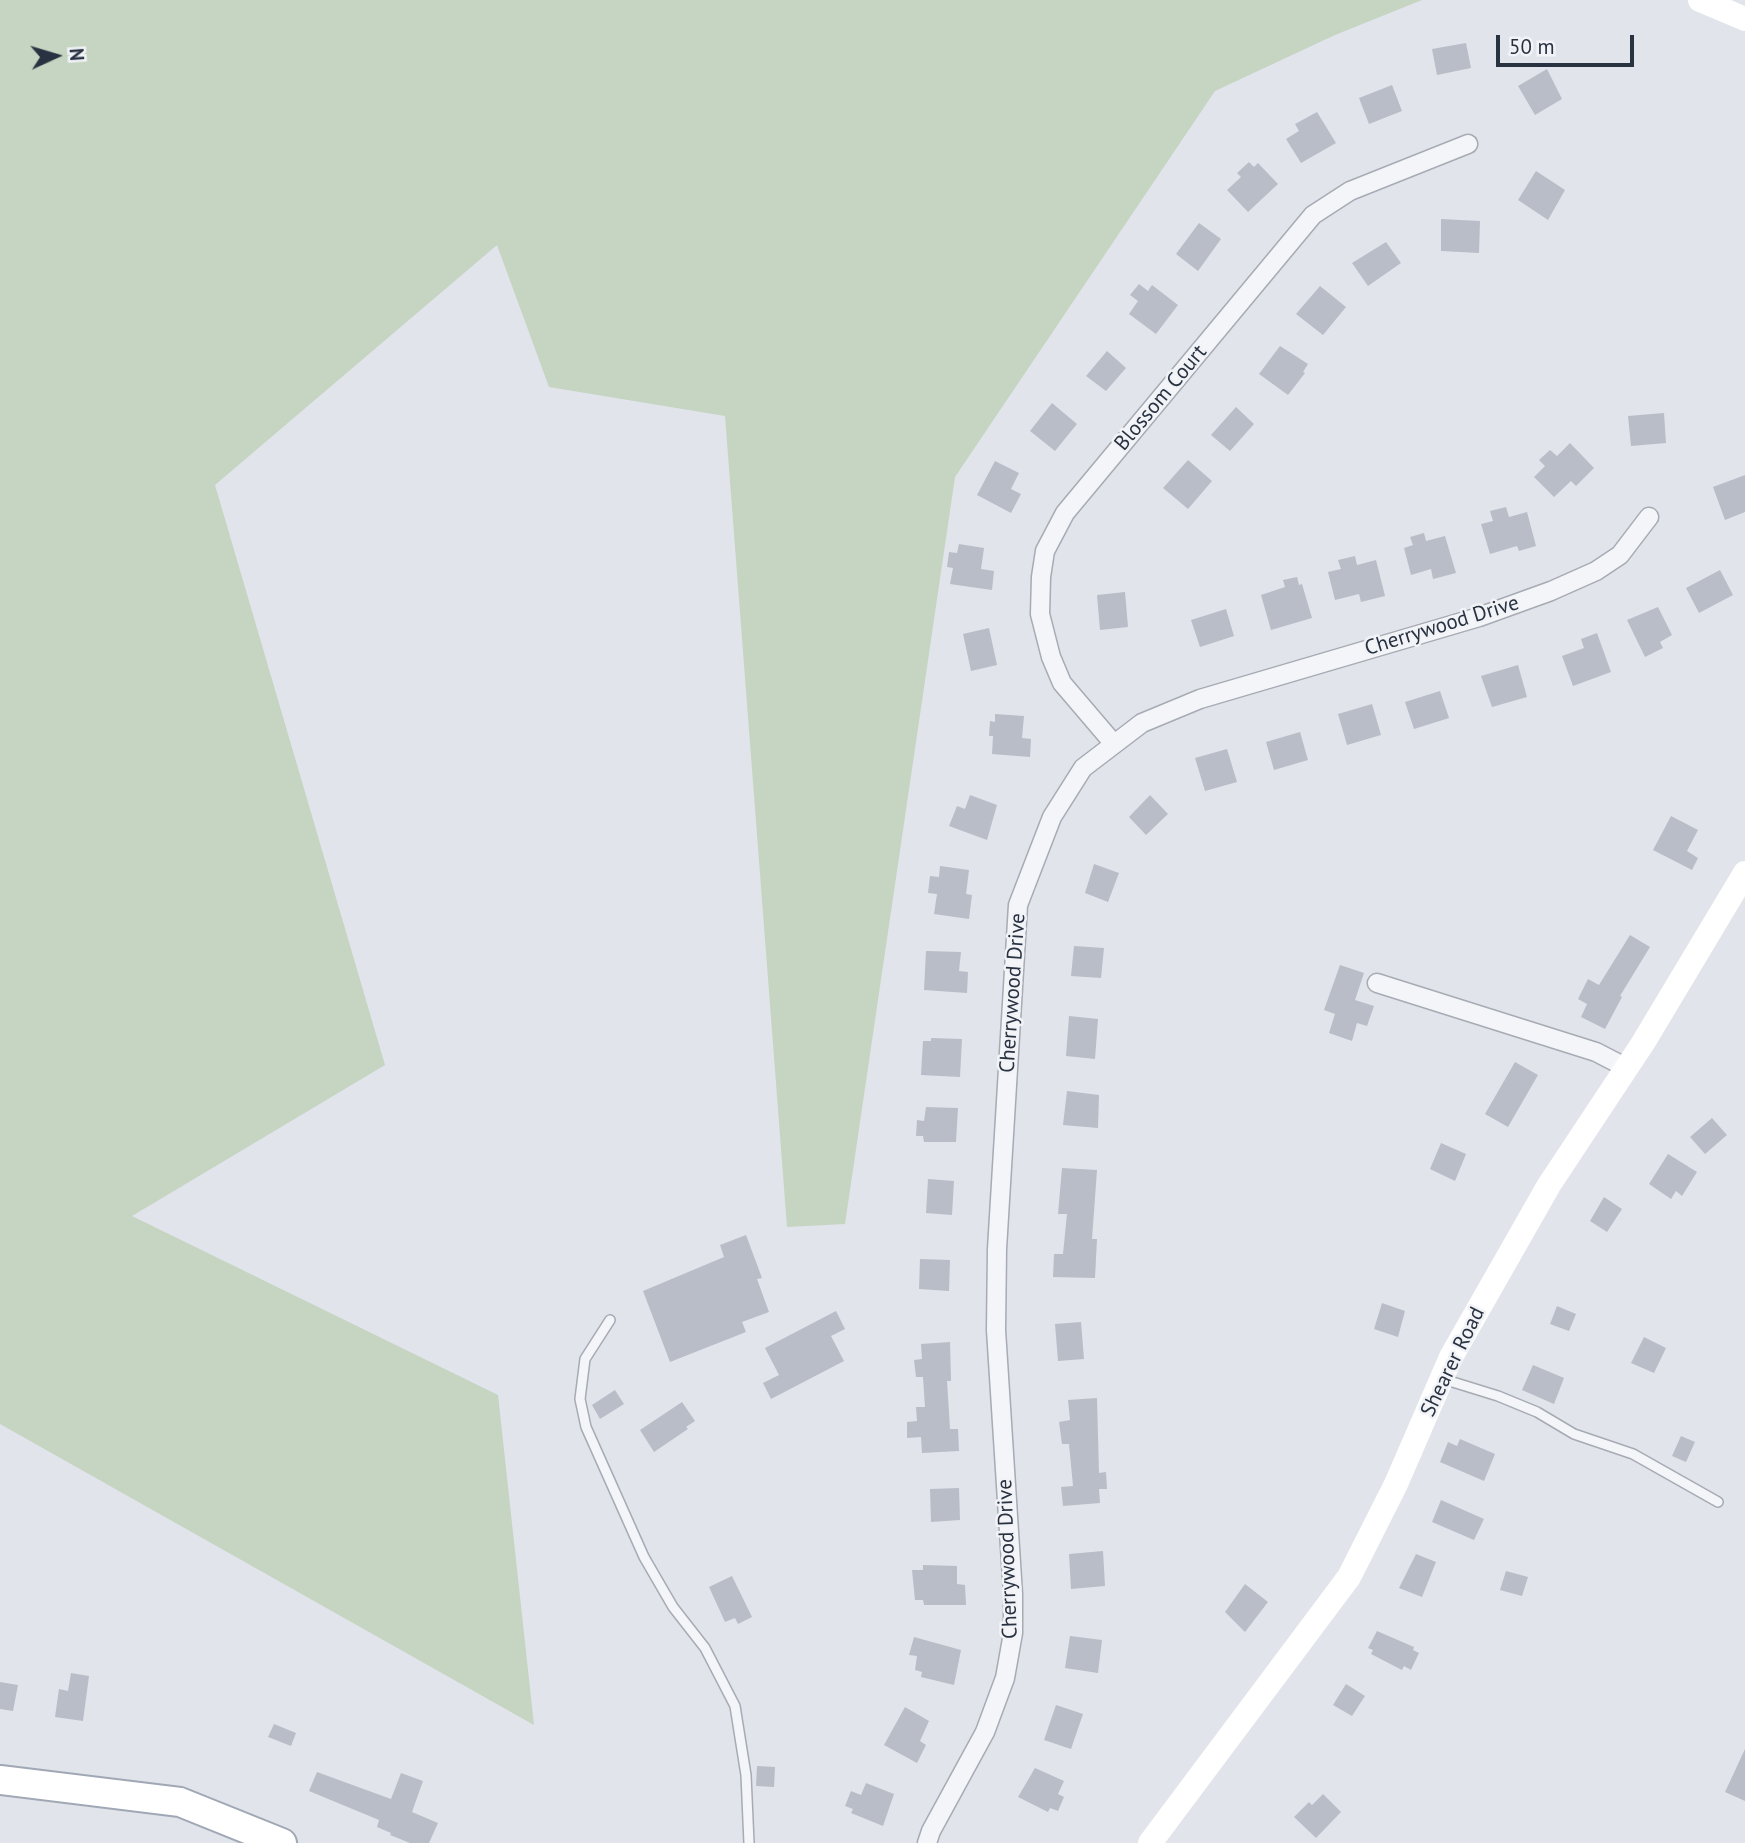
<!DOCTYPE html>
<style>
body{margin:0}
#map{position:relative;width:1745px;height:1843px;overflow:hidden;background:#e1e4ea;font-family:"PT Sans",sans-serif}
canvas{display:block}
.north{position:absolute;left:21px;top:21px;width:70px;height:70px;-webkit-text-stroke:5px #f1f3f7;paint-order:stroke;rotate:86deg;font-size:19px;font-weight:700;line-height:28px;text-align:center;color:#293241}
.north::after{content:'';display:block;margin:auto;width:24px;height:32px;background:#293241;clip-path:polygon(50% 0,100% 100%,50% 72%,0 100%)}
.scale{position:absolute;left:1496px;top:35px;width:138px;height:32px;box-sizing:border-box;border:4px solid #293241;border-top:0;padding-left:9px;font-size:21px;line-height:24px;white-space:nowrap;color:#293241;-webkit-text-stroke:5px #f1f3f7;paint-order:stroke}
</style>
<div id="map">
<canvas width="1745" height="1843"></canvas>
<div class="north">N</div>
<div class="scale">50 m</div>
</div>
<script>
const c = document.querySelector('canvas').getContext('2d');
c.lineJoin = 'round';
function paint(path, color) {
  c.fillStyle = color;
  c.fill(path, 'evenodd');
}
function toPath(rows) {
  const path = new Path2D();
  for (const r of rows) {
    path.moveTo(r[0], r[1]);
    for (let i = 2; i < r.length; i += 2) path.lineTo(r[i], r[i + 1]);
  }
  return path;
}
function trace(path, color, width, dash) {
  c.strokeStyle = color;
  c.lineWidth = width;
  c.lineCap = dash ? 'butt' : 'round';
  c.setLineDash(dash || []);
  c.stroke(path);
}
function write(font, color, halo, rows, align = 'center') {
  c.font = font + ' "PT Sans",sans-serif';
  c.lineWidth = 5;
  c.setLineDash([]);
  c.textBaseline = 'middle';
  c.strokeStyle = halo;
  c.fillStyle = color;
  for (const [text, x, y, turn = 0] of rows) {
    c.save();
    c.translate(x, y);
    c.rotate((+turn || 0) * Math.PI / 180);
    c.textAlign = isNaN(turn) ? turn : align;
    if (halo) c.strokeText(text, 0, 0);
    c.fillText(text, 0, 0);
    c.restore();
  }
}
paint(toPath([
 [0,0,1422,0,1335,35,1215,91,955,477,845,1224,787,1227,725,416,549,387,497,245,215,485,385,1065,132,1216,498,1395,534,1725,0,1424]
]), '#c6d4c2');
paint(toPath([
 [1466,43,1471,68,1437,75,1432,49],
 [1547,69,1562,99,1535,115,1518,86],
 [1392,85,1402,111,1369,124,1359,98],
 [1317,112,1336,143,1301,163,1286,139,1299,131,1295,124],
 [1249,162,1254,167,1258,163,1278,184,1248,212,1227,190,1241,177,1237,173],
 [1536,171,1565,190,1548,220,1518,200],
 [1441,219,1480,221,1479,253,1441,251],
 [1199,223,1221,239,1198,271,1176,254],
 [1386,242,1401,263,1368,286,1352,263],
 [1139,284,1148,291,1152,285,1178,305,1156,334,1129,314,1138,301,1130,295],
 [1320,286,1346,307,1323,335,1296,314],
 [1280,346,1308,364,1303,372,1305,373,1288,395,1259,374],
 [1107,351,1126,368,1106,391,1086,376],
 [1052,403,1077,424,1055,451,1030,431],
 [1236,407,1254,424,1230,451,1211,435],
 [1664,413,1666,443,1631,446,1628,416],
 [1570,443,1594,468,1576,486,1571,481,1554,497,1534,477,1545,466,1539,460,1550,450,1557,456],
 [1188,460,1212,481,1188,509,1163,488],
 [995,461,1019,473,1011,489,1021,494,1011,513,977,495],
 [1745,475,1745,512,1725,520,1713,487],
 [1506,507,1509,517,1527,512,1536,546,1519,551,1517,546,1490,554,1481,524,1493,521,1490,511],
 [1424,533,1426,541,1445,536,1456,573,1433,579,1431,569,1411,575,1404,548,1413,545,1410,537],
 [959,544,984,548,981,569,994,571,992,590,950,584,953,568,947,567,949,552,957,553],
 [1355,556,1357,565,1376,560,1385,596,1361,602,1359,594,1335,600,1328,572,1341,569,1338,560],
 [1720,570,1733,595,1699,613,1686,588],
 [1297,577,1299,585,1302,584,1312,618,1271,630,1261,595,1285,587,1283,580],
 [1125,592,1128,627,1100,630,1097,595],
 [1658,607,1672,635,1660,642,1663,648,1645,657,1627,620],
 [1226,609,1234,636,1200,647,1191,620],
 [989,628,997,665,971,671,963,634],
 [1597,633,1611,672,1573,686,1562,656,1584,648,1581,639],
 [1518,665,1527,697,1492,707,1481,676],
 [1440,691,1449,718,1414,729,1405,702],
 [1372,704,1381,735,1347,745,1338,714],
 [995,714,1024,716,1022,738,1031,739,1030,757,992,754,993,736,989,736,990,721,995,722],
 [1300,732,1308,760,1274,770,1266,742],
 [1227,749,1237,782,1205,791,1195,758],
 [970,795,997,805,987,840,949,826,957,806,965,809],
 [1150,795,1168,814,1146,835,1129,817],
 [1671,816,1698,830,1687,851,1698,858,1692,870,1653,850],
 [1094,864,1119,873,1108,902,1085,893],
 [940,866,969,870,966,894,972,895,969,919,934,914,937,894,928,893,930,876,939,877],
 [1630,935,1650,947,1620,996,1622,997,1605,1029,1581,1017,1587,1004,1578,999,1588,979,1599,985],
 [1074,946,1104,948,1101,978,1071,976],
 [926,951,961,952,959,971,968,972,967,993,924,990],
 [1340,965,1364,973,1355,1000,1374,1006,1367,1026,1357,1023,1352,1041,1329,1033,1335,1014,1324,1010],
 [1069,1016,1098,1019,1095,1059,1066,1056],
 [931,1038,962,1039,960,1077,921,1075,923,1041,931,1041],
 [1515,1062,1538,1075,1508,1127,1485,1114],
 [1067,1091,1099,1095,1098,1128,1063,1125],
 [926,1107,958,1108,956,1142,924,1142,923,1136,916,1136,917,1120,924,1121],
 [1712,1118,1727,1135,1705,1154,1690,1137],
 [1441,1143,1466,1154,1455,1181,1430,1169],
 [1668,1154,1697,1172,1682,1196,1676,1191,1671,1199,1649,1184],
 [1062,1168,1097,1170,1092,1239,1097,1239,1095,1278,1053,1277,1054,1254,1063,1254,1067,1214,1058,1214],
 [928,1179,954,1181,952,1215,926,1213],
 [1604,1197,1622,1209,1607,1232,1590,1221],
 [746,1235,762,1278,757,1279,769,1312,742,1322,746,1332,670,1362,643,1291,724,1257,720,1245],
 [920,1259,950,1260,949,1291,919,1289],
 [1382,1303,1405,1311,1398,1337,1374,1329],
 [1557,1306,1576,1314,1569,1331,1550,1324],
 [836,1311,845,1329,831,1336,844,1361,771,1399,763,1383,779,1375,765,1348],
 [1081,1322,1084,1359,1058,1361,1055,1324],
 [1644,1337,1666,1348,1654,1373,1631,1363],
 [950,1342,951,1381,947,1381,950,1429,958,1429,959,1451,922,1453,921,1437,907,1438,907,1422,917,1421,916,1407,925,1407,923,1377,916,1377,914,1360,922,1359,921,1344],
 [1533,1365,1564,1378,1554,1404,1522,1390],
 [615,1390,624,1404,600,1419,592,1405],
 [1097,1398,1099,1473,1106,1472,1107,1489,1099,1489,1100,1503,1063,1506,1061,1487,1073,1486,1069,1444,1062,1444,1059,1422,1070,1420,1068,1400],
 [682,1402,695,1421,686,1427,688,1429,654,1452,640,1430],
 [1681,1436,1695,1442,1686,1462,1672,1456],
 [1460,1439,1495,1454,1484,1481,1440,1462,1448,1442,1457,1446],
 [959,1488,960,1520,931,1522,930,1489],
 [1441,1500,1484,1519,1474,1540,1432,1522],
 [1103,1551,1105,1586,1071,1589,1069,1554],
 [1416,1554,1436,1562,1422,1597,1399,1588],
 [923,1565,957,1566,957,1584,965,1585,966,1605,924,1605,923,1600,915,1600,912,1570,923,1570],
 [1506,1571,1528,1577,1522,1596,1500,1590],
 [732,1576,752,1617,738,1624,735,1618,725,1622,709,1587],
 [1245,1584,1268,1602,1245,1632,1225,1612],
 [1377,1631,1414,1647,1413,1650,1419,1653,1411,1670,1404,1666,1402,1670,1371,1654,1373,1650,1368,1648],
 [1070,1636,1102,1640,1098,1673,1065,1668],
 [914,1637,961,1650,954,1685,921,1677,922,1672,915,1670,917,1656,909,1655],
 [71,1673,89,1676,83,1721,55,1717,59,1689,68,1691],
 [0,1682,18,1685,13,1711,0,1709],
 [1346,1684,1365,1696,1352,1716,1333,1705],
 [1056,1705,1083,1714,1071,1749,1044,1740],
 [905,1707,929,1721,920,1741,926,1745,917,1763,884,1745],
 [274,1724,296,1733,291,1746,268,1737],
 [1745,1749,1745,1801,1725,1792],
 [757,1766,775,1767,774,1787,756,1786],
 [1035,1768,1064,1781,1058,1794,1064,1797,1058,1811,1050,1808,1048,1812,1018,1797],
 [317,1772,391,1799,401,1773,423,1781,412,1812,438,1823,429,1843,410,1843,390,1835,391,1833,377,1827,379,1820,309,1791],
 [866,1783,894,1794,883,1826,851,1813,853,1809,845,1806,851,1791,861,1795],
 [1323,1794,1341,1812,1316,1838,1294,1817,1309,1802,1312,1805]
]), '#b8bdc7');
const lane = toPath([
 [610,1320,585,1359,580,1399,586,1427,644,1557,673,1607,705,1648,735,1706,746,1775,749,1843],
 [1443,1379,1498,1396,1537,1412,1574,1434,1633,1454,1718,1502]
]);
const street = toPath([
 [1114,744,1062,683,1051,657,1040,614,1041,577,1045,551,1065,513,1313,215,1350,191,1468,144],
 [1377,983,1596,1052,1627,1068],
 [927,1843,931,1831,985,1732,1005,1678,1013,1633,1013,1594,996,1330,997,1249,1018,905,1052,817,1083,768,1142,723,1200,699,1479,617,1551,591,1596,571,1620,555,1649,517]
]);
const primary = toPath([
 [0,1780,180,1802,282,1843]
]);
trace(lane, '#a6abb4', 12);
trace(street, '#a6abb4', 21);
trace(primary, '#a0a8b5', 32);
trace(lane, '#f4f5f8', 9);
trace(street, '#f4f5f8', 18);
trace(toPath([
 [1700,0,1745,19],
 [1150,1843,1349,1577,1396,1484,1451,1357,1549,1185,1643,1043,1745,873]
]), '#fff', 24);
trace(primary, '#fff', 28);
write('21px', '#293241', '#f1f3f7', [
 ["Blossom Court",1161,398,-50],
 ["Cherrywood Drive",1442,626,-17],
 ["Cherrywood Drive",1013,993,-86],
 ["Shearer Road",1453,1362,-64],
 ["Cherrywood Drive",1008,1559,-92]
]);
</script>
